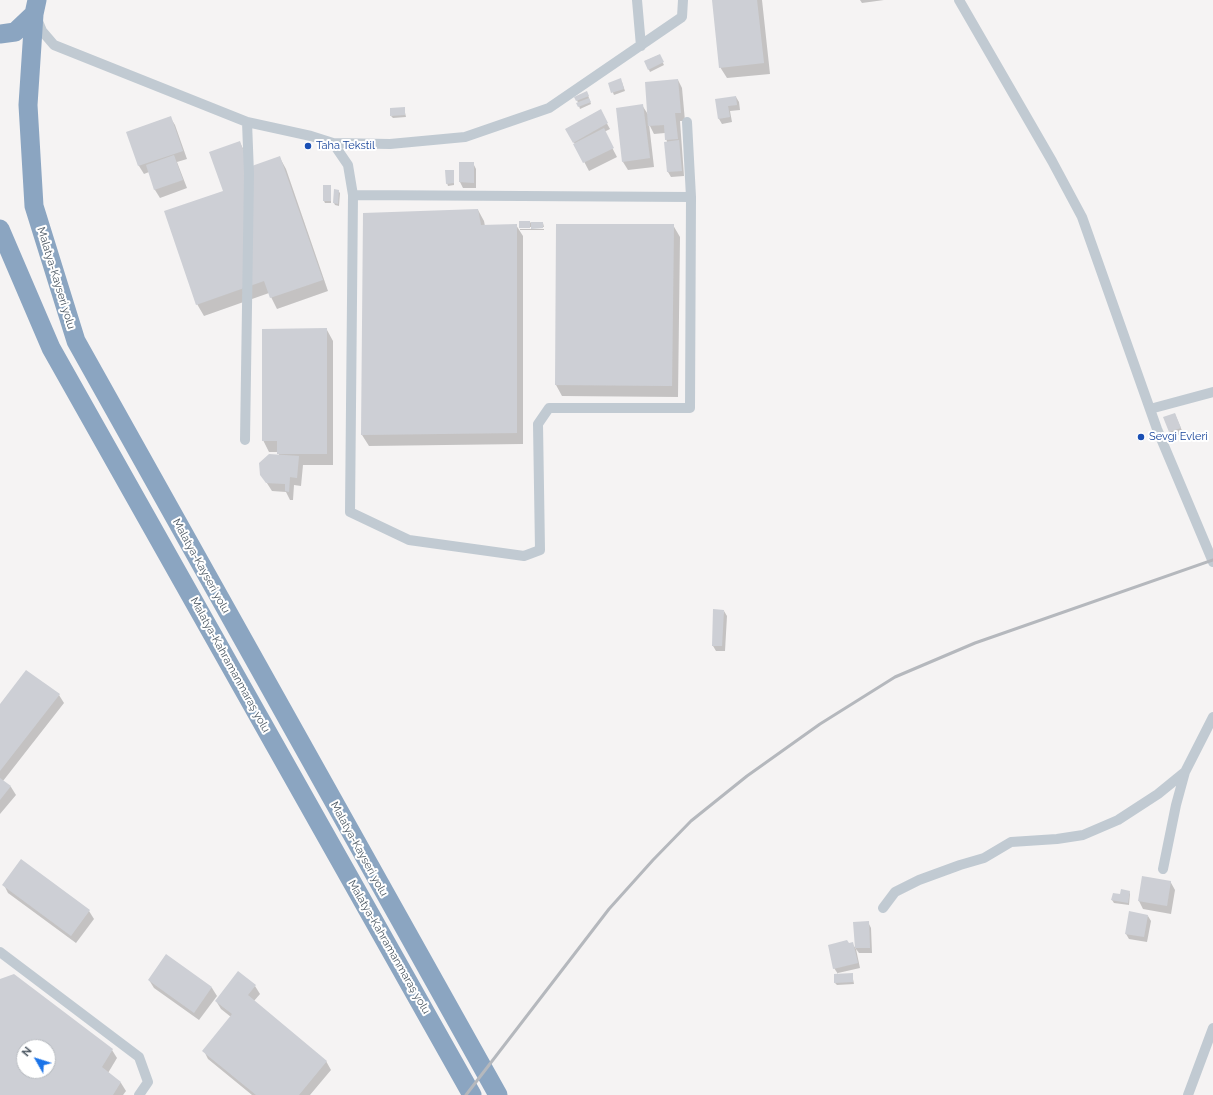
<!DOCTYPE html>
<meta charset="utf-8">
<style>
body{margin:0}
#map{position:relative;width:1213px;height:1095px;overflow:hidden;background:#f5f3f3;font-family:Raleway,sans-serif}
canvas{display:block}
.north{position:absolute;left:16px;top:1039px;width:40px;height:40px;box-sizing:border-box;background:#fff;border:1px solid #b7bbc0;border-radius:50%;rotate:309deg;font-size:11px;font-weight:700;line-height:16px;text-align:center;color:#4a5661}
.north::after{content:'';display:block;margin:auto;width:14px;height:18px;background:#1a73e8;clip-path:polygon(50% 0,100% 100%,50% 72%,0 100%)}
</style>
<div id="map">
<canvas width="1213" height="1095"></canvas>
<div class="north">N</div>
</div>
<script>
const c = document.querySelector('canvas').getContext('2d');
c.lineJoin = 'round';
function paint(path, color) {
  c.fillStyle = color;
  c.fill(path, 'evenodd');
}
function toPath(rows) {
  const path = new Path2D();
  for (const r of rows) {
    path.moveTo(r[0], r[1]);
    for (let i = 2; i < r.length; i += 2) path.lineTo(r[i], r[i + 1]);
  }
  return path;
}
function trace(path, color, width, dash) {
  c.strokeStyle = color;
  c.lineWidth = width;
  c.lineCap = dash ? 'butt' : 'round';
  c.setLineDash(dash || []);
  c.stroke(path);
}
function write(font, color, halo, rows, align = 'center') {
  c.font = font + ' Raleway,sans-serif';
  c.lineWidth = 4;
  c.setLineDash([]);
  c.textBaseline = 'middle';
  c.strokeStyle = halo;
  c.fillStyle = color;
  for (const [text, x, y, turn = 0] of rows) {
    c.save();
    c.translate(x, y);
    c.rotate((+turn || 0) * Math.PI / 180);
    c.textAlign = isNaN(turn) ? turn : align;
    if (halo) c.strokeText(text, 0, 0);
    c.fillText(text, 0, 0);
    c.restore();
  }
}
paint(toPath([
 [713,0,762,0,770,74,727,78,720,67],
 [860,0,884,0,862,3],
 [659,55,664,65,650,72,645,61],
 [678,80,682,88,685,121,680,121,684,176,671,177,668,172,667,142,665,133,654,134,649,124,654,167,628,170,623,162,642,105,649,116],
 [622,82,625,91,614,95,609,83],
 [588,95,591,104,580,109,576,97],
 [736,97,739,102,740,110,730,111,732,122,722,124,719,119,716,100],
 [404,108,406,117,393,118,391,116],
 [600,111,610,129,604,132,617,157,589,171,567,129],
 [170,117,175,125,187,159,177,162,187,188,160,198,155,190,149,172,144,174,139,166,128,132],
 [240,143,246,154,251,168,280,158,286,169,328,291,277,309,269,293,204,316,197,304,224,192],
 [460,163,473,163,476,169,476,188,463,188,460,182],
 [453,171,454,173,454,185,448,186,447,183],
 [330,186,331,188,331,203,325,203,324,201],
 [338,191,340,193,339,206,335,205,334,203],
 [478,210,484,221,485,226,516,225,523,236,523,444,369,446,362,435,364,214],
 [520,222,543,223,544,227,520,227],
 [557,225,673,225,680,237,678,397,562,396,556,385],
 [520,229,544,229,544,230,520,230],
 [327,330,333,341,333,465,303,465,301,486,294,485,293,500,290,500,286,492,272,491,261,474,279,455,278,452,269,452,263,440],
 [1175,414,1183,433,1173,437,1170,432],
 [724,611,727,616,725,651,716,651,713,646],
 [59,695,64,703,3,781,11,787,16,795,0,814,0,705],
 [1170,881,1175,890,1171,914,1143,909,1139,901],
 [4,885,89,911,94,919,76,943,8,893],
 [1129,891,1130,894,1129,905,1114,903,1112,900,1114,894,1121,895],
 [1148,916,1151,921,1147,942,1129,939,1126,934],
 [868,922,871,928,872,953,859,953,856,949,860,968,838,973,838,974,852,974,854,984,837,985,835,983,838,974,834,968,849,944,852,943,856,949,854,923],
 [166,955,212,988,217,996,199,1020,154,988,149,980],
 [0,980,112,1050,117,1058,108,1073,121,1083,126,1091,123,1095,0,1095],
 [24,1047,48,1047,48,1071,24,1071],
 [255,986,260,994,254,1001,326,1061,331,1070,310,1095,252,1095,208,1059,204,1051,231,1017,221,1009,216,1001]
]), '#0003');
paint(toPath([
 [712,0,757,0,764,63,719,68],
 [660,54,664,62,648,70,644,61],
 [621,78,624,89,611,93,608,83],
 [678,79,681,113,675,113,678,139,665,140,664,125,648,126,645,82],
 [587,91,589,96,576,101,574,97],
 [736,96,737,105,728,106,730,117,718,119,715,99],
 [589,98,591,102,578,107,576,103],
 [643,104,650,158,622,162,616,108],
 [405,107,405,115,390,116,390,108],
 [601,109,608,123,573,143,565,129],
 [171,116,183,151,138,166,126,132],
 [604,128,614,148,583,163,573,144],
 [679,140,682,171,667,172,664,142],
 [240,141,249,167,280,156,323,280,270,298,264,281,196,305,164,211,223,191,209,152],
 [174,155,183,180,154,190,146,165],
 [459,162,474,162,474,183,459,182],
 [445,170,454,170,454,183,446,184],
 [323,185,331,185,331,201,323,201],
 [334,189,339,190,338,204,333,203],
 [478,209,481,225,517,224,517,433,361,435,363,213],
 [519,221,530,221,530,228,519,228],
 [531,222,543,222,543,228,531,229],
 [556,224,674,224,672,386,555,385],
 [327,328,327,454,277,454,277,441,262,441,262,329],
 [1175,413,1181,428,1169,432,1163,417],
 [269,454,299,456,297,478,290,477,289,492,285,491,285,484,266,483,260,475,259,463],
 [713,609,724,610,722,646,712,646],
 [26,670,60,694,0,771,0,704],
 [0,778,11,786,0,800],
 [21,859,90,910,71,936,2,885],
 [1142,876,1171,881,1167,906,1138,901],
 [1121,889,1130,891,1128,903,1111,900,1113,893,1120,894],
 [1129,911,1148,915,1144,937,1125,934],
 [869,921,870,948,855,948,853,922],
 [847,940,849,943,853,942,858,963,833,969,828,945],
 [166,954,212,987,194,1013,148,980],
 [238,971,256,985,248,995,327,1061,299,1095,256,1095,202,1051,232,1014,215,1001],
 [853,973,853,982,834,983,834,974],
 [14,974,113,1049,102,1067,121,1082,113,1095,0,1095,0,979],
 [24,1047,48,1047,48,1071,24,1071]
]), '#cdcfd5');
trace(toPath([
 [637,0,641,46],
 [959,0,1052,161,1082,217,1157,429,1213,562],
 [37,19,42,31,54,45,247,122,311,136,333,143,390,144,465,137,549,108,682,17,683,0],
 [333,143,348,165,353,195,350,512,409,540,524,556,540,550,538,424,549,408,690,408,691,197],
 [353,195,691,197,687,122],
 [1150,409,1213,392],
 [245,440,249,174,247,122],
 [1163,869,1176,805,1185,772,1213,717],
 [883,908,895,892,919,880,960,865,984,858,1011,842,1057,839,1083,835,1118,820,1158,794,1185,772],
 [0,952,139,1057,148,1082,139,1095],
 [1188,1095,1213,1028]
]), '#c1cad2', 10);
trace(toPath([
 [37,0,34,14,28,105,34,206,76,341,498,1095],
 [0,34,15,32,34,14],
 [0,229,51,348,472,1095]
]), '#8ba5c1', 19);
trace(toPath([
 [466,1095,609,909,653,860,691,821,747,776,820,724,895,677,975,643,1213,560]
]), '#b5b8bd', 3);
for (const [x, y, r, color] of [
 [308,146,4,"#1a4fb4"],
 [1141,437,4,"#1a4fb4"]
]) {
  const dot = new Path2D();
  dot.arc(x, y, r, 0, 2 * Math.PI);
  c.fillStyle = color;
  c.fill(dot);
  trace(dot, '#fff', 1.5);
}
write('11px', '#164399', '#fff', [
 ["Taha Tekstil",316,146],
 ["Sevgi Evleri",1149,437]
], 'left');
write('11px', '#4a5661', '#fff', [
 ["Malatya-Kayseri yolu",56,278,73],
 ["Malatya-Kayseri yolu",201,566,61],
 ["Malatya-Kahramanmaraş yolu",230,665,61],
 ["Malatya-Kayseri yolu",359,849,61],
 ["Malatya-Kahramanmaraş yolu",389,947,60]
]);
</script>
